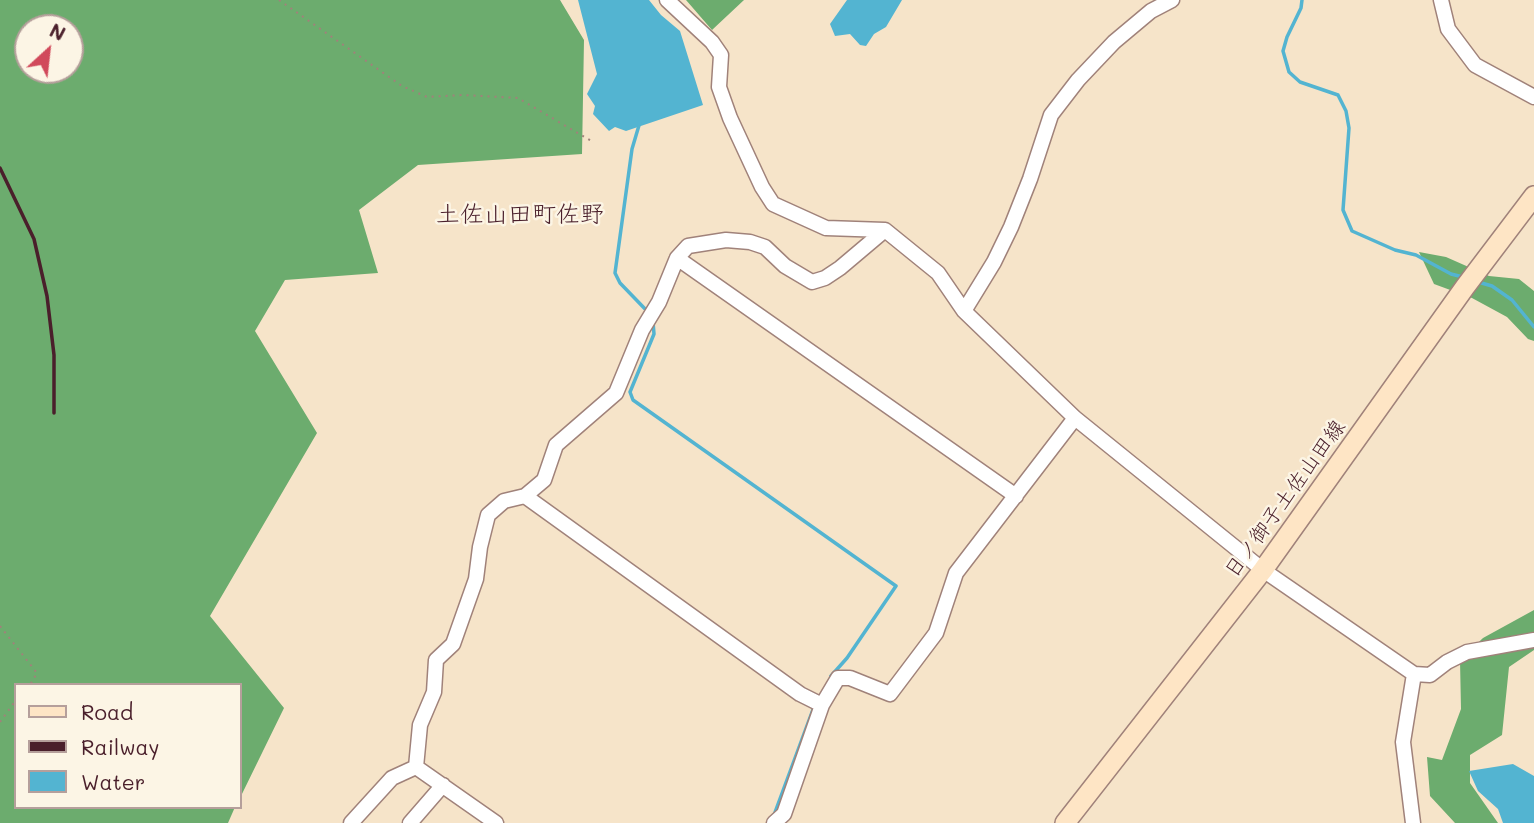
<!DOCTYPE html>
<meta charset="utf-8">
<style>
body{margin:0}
#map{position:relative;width:1534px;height:823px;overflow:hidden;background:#f6e4c9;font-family:Mali,sans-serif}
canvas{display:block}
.legend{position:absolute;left:14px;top:683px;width:228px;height:126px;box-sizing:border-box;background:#fcf5e5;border:2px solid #b59f9b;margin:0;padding:9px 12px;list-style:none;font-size:21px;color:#4a1f2b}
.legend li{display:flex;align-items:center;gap:14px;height:35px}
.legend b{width:35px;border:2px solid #b59f9b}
.north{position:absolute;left:14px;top:14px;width:70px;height:70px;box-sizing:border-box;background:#fcf5e5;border:2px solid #b59f9b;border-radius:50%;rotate:27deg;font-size:19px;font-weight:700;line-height:28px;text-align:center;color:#4a1f2b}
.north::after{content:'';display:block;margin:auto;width:24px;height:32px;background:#d1495b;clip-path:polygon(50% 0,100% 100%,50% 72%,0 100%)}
</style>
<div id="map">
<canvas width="1534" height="823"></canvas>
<ul class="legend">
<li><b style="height:9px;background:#fee5c5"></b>Road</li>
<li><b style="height:9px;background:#4a1f2b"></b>Railway</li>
<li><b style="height:19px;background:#53b4d1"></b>Water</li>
</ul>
<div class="north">N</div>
</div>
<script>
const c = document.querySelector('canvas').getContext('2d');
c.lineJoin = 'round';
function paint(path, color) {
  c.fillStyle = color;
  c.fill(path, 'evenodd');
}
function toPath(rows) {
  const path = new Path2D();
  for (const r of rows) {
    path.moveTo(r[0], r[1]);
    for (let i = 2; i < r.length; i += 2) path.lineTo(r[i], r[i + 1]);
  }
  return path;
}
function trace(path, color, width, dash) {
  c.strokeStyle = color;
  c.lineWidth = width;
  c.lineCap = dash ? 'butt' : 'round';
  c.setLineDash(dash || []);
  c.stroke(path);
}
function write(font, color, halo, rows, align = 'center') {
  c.font = font + ' Mali,"Klee One",sans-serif';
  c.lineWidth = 5;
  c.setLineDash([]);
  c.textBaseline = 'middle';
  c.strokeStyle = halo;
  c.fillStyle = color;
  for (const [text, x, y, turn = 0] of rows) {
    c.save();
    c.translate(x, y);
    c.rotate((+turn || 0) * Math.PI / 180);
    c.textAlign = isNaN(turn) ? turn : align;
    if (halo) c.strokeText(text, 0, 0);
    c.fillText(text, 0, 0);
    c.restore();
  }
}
paint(toPath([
 [0,0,560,0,584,40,582,154,418,165,359,210,378,273,285,280,255,331,317,433,210,616,284,708,240,798,240,685,16,685,16,807,235,807,228,823,0,823],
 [70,28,70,70,28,70,28,28],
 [686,0,744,0,712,30],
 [1419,252,1446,257,1489,276,1519,279,1534,291,1534,341,1528,339,1507,317,1472,298,1434,284],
 [1534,610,1534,650,1509,667,1502,735,1470,755,1470,783,1498,823,1455,823,1430,796,1427,757,1442,760,1461,709,1460,660,1483,638]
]), '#6cac6e');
paint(toPath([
 [578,0,649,0,661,15,680,31,703,105,626,131,615,127,609,131,593,114,595,106,587,94,597,74],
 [847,0,902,0,886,27,874,34,866,46,860,45,850,34,835,36,830,24],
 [1513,764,1534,776,1534,823,1503,823,1498,809,1478,791,1469,771]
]), '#53b4d1');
trace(toPath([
 [1302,0,1301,8,1287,37,1283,51,1289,72,1300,82,1338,95,1346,111,1349,128,1343,210,1352,231,1395,250,1416,255,1451,274,1463,277],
 [640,122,632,149,615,273,620,283,648,312],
 [1478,282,1492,286,1512,300,1534,327],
 [653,322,654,334,630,392,633,400,896,586,847,658,831,676],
 [774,815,815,704]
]), '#53b4d1', 3.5);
const street = toPath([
 [667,0,712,42,721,55,719,87,730,118,762,187,773,204,826,228,885,230,938,273,964,311,1075,418,1263,570,1414,674,1430,675,1447,662,1467,652,1534,640],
 [1441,0,1448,29,1475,65,1534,97],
 [677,258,1016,496],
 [964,311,994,262,1011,227,1030,179,1051,115,1078,80,1114,42,1151,11,1172,0],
 [525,496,800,694,822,705],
 [416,767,420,725,434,692,436,660,453,644,476,579,480,547,488,515,504,501,525,496,544,480,556,445,616,393,642,330,659,302,677,258,688,246,726,240,750,242,765,247,785,266,812,282,825,278,840,268,885,230],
 [416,767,496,823],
 [351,823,392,778,416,767],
 [410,823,443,785],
 [774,823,784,814,822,705,838,678,850,678,890,694,936,633,956,573,1075,418],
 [1413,823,1403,742,1414,674]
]);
const secondary = toPath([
 [1065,823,1263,570,1465,287,1534,196]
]);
trace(street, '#a0827a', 17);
trace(secondary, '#a0827a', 22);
trace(toPath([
 [279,0,402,86,427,97,462,95,518,98,593,142],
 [0,626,37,673,30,685],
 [0,722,16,700]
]), '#a0827a', 2, [2, 5]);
trace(street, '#fff', 14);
trace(secondary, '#fee5c5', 19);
trace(toPath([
 [0,168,34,239,47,296,54,355,54,413]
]), '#4a1f2b', 3.5);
write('21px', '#4a1f2b', '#fcf5e5', [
 ["日ノ御子土佐山田線",1285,499,-54]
]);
write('24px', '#4a1f2b', '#fcf5e5', [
 ["土佐山田町佐野",520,215]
]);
</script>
